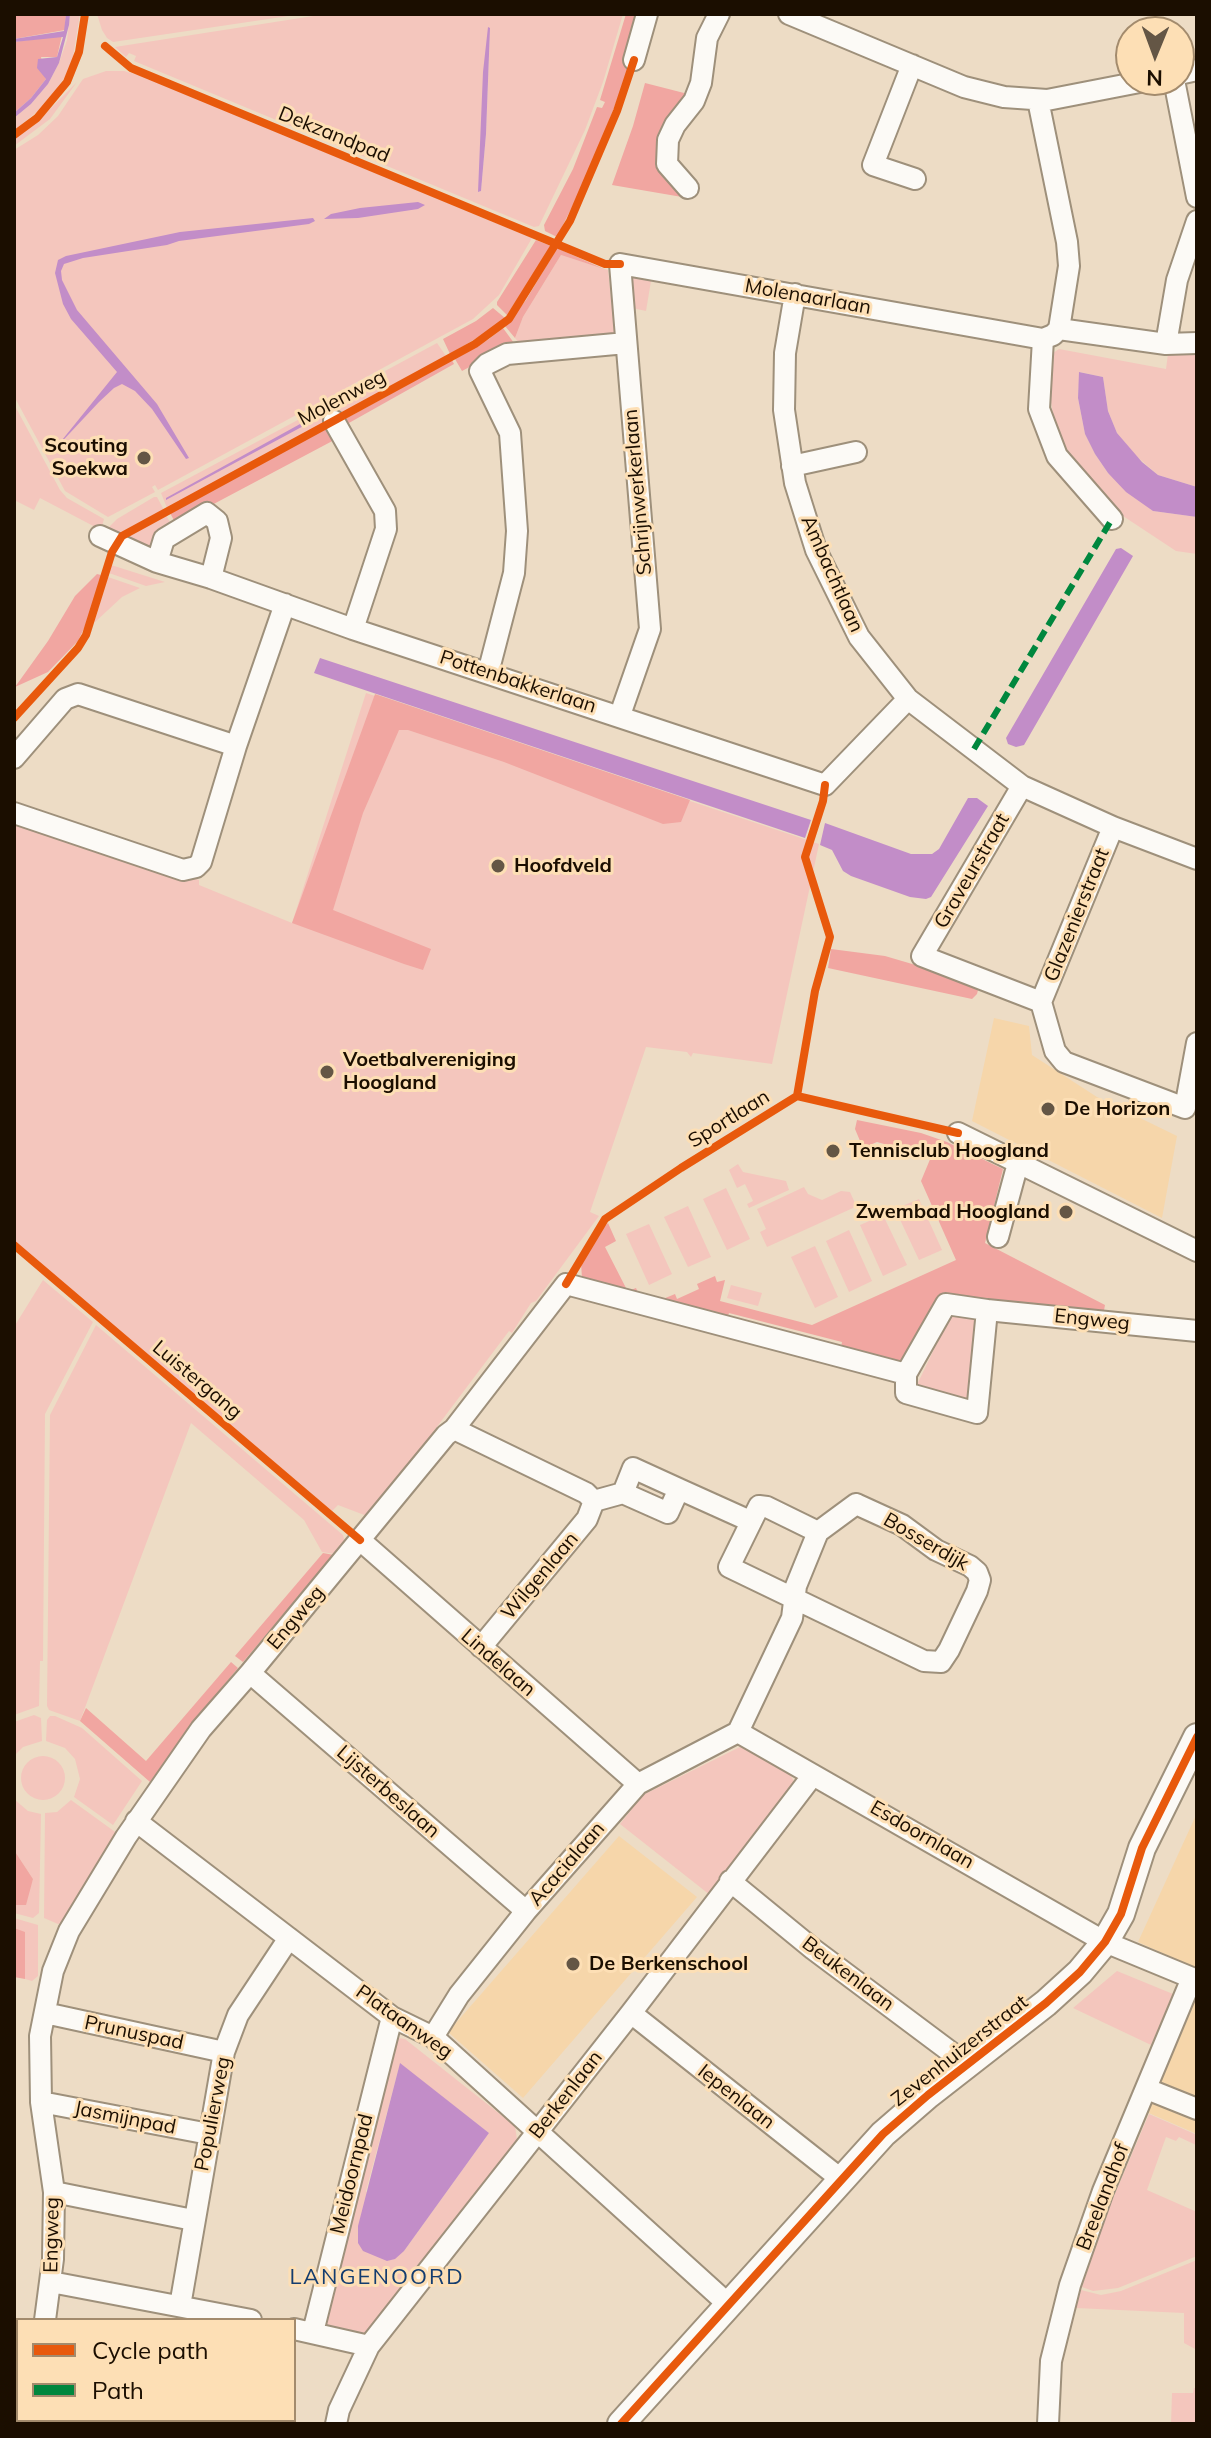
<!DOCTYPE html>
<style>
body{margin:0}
#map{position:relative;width:1211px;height:2438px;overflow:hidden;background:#eddcc5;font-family:Mulish,sans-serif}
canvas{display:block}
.frame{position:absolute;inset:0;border:16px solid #1b0e00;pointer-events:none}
.legend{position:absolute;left:16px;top:2318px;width:280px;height:104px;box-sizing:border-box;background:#fddfb5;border:2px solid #a38b6d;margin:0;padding:10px 14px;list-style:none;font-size:24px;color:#1b0e00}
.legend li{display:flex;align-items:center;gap:16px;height:40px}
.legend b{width:40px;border:2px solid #a38b6d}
.north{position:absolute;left:1115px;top:16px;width:80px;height:80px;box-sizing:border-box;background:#fddfb5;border:2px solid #a38b6d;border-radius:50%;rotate:181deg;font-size:22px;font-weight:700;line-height:32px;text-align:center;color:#1b0e00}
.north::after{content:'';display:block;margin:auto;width:28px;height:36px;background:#645645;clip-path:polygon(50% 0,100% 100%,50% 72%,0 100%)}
</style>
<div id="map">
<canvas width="1211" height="2438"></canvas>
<div class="frame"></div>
<ul class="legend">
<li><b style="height:10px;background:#e8590c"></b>Cycle path</li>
<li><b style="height:10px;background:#00873e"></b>Path</li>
</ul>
<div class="north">N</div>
</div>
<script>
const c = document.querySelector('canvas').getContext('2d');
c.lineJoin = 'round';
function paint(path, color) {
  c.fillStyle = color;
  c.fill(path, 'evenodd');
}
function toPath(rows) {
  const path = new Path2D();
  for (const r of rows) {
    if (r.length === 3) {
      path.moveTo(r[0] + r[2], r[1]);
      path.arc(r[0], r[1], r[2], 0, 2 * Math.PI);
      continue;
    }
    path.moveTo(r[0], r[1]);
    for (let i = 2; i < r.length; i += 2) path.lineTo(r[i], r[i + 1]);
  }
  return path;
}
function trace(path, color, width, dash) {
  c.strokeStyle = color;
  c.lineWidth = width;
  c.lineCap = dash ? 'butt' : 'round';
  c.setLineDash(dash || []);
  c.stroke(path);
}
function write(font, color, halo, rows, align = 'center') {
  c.font = font + ' Mulish,sans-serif';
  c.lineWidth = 6;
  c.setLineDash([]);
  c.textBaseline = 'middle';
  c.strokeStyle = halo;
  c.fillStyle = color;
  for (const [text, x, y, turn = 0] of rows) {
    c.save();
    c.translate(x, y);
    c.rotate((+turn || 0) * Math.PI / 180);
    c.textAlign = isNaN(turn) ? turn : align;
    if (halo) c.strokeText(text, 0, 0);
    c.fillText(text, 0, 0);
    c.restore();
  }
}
paint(toPath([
 [994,1018,1029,1026,1032,1055,1097,1097,1177,1136,1162,1218,972,1121],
 [1197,1813,1197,1969,1138,1942],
 [619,1836,697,1897,523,2098,448,2032],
 [1197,1986,1197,2134,1144,2111]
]), '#f6d6aa');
paint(toPath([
 [70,14,80,14,73,57,65,77,45,105,14,131,14,118,31,104,48,84,59,63,67,40],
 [97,14,302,14,113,42,107,38,102,30],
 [326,14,623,14,603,82,585,130,539,226,534,227,134,61,136,56,129,53,126,57,115,47],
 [490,27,486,134,481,191,479,192],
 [106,71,124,71,142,76,532,238,499,295,473,319,158,490,155,485,152,487,155,492,108,517,65,491,14,396,14,150,38,135,58,116,83,79],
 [77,82,50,119,14,146,14,139,33,126],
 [561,255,608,270,615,334,520,344,515,338,523,317],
 [635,274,652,275,646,311,632,308,630,278],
 [437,343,446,356,334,417,328,406,329,402,378,375,380,379,387,376,385,371],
 [1059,349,1166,369,1168,354,1197,354,1197,487,1158,475,1135,455,1117,433,1108,411,1103,377,1080,372,1078,398,1085,434,1095,454,1108,473,1153,511,1197,517,1197,554,1176,551,1123,516,1107,503,1072,462,1054,419,1051,402,1050,355],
 [14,404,60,490,67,498,104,519,101,530,40,498,34,510,14,500],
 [324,406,331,419,167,508,161,493],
 [154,497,157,497,164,510,114,538,104,532,117,519],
 [166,515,172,526,152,554,125,537],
 [111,565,165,582,146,586,109,573],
 [108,577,140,588,122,597,94,623],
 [366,693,819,844,772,1064,693,1053,691,1057,687,1052,646,1047,590,1212,599,1216,536,1301,531,1303,512,1333,509,1331,433,1432,436,1435,367,1516,338,1505,332,1511,14,1241,14,818,199,880,199,885,292,923],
 [738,1164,743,1172,786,1181,789,1190,749,1208,747,1204,753,1201,745,1184,737,1188,729,1170],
 [804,1187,808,1194,822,1200,841,1191,850,1192,855,1203,853,1208,767,1247,760,1232,766,1229,757,1209],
 [726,1188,750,1239,727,1250,703,1199],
 [919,1199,942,1250,919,1260,895,1209],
 [688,1206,711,1257,688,1267,664,1217],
 [883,1215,907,1265,883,1276,860,1225],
 [649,1224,672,1274,649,1285,626,1234],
 [849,1230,872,1281,849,1292,826,1241],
 [815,1246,838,1297,815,1308,791,1257],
 [43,1280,93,1322,45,1414,43,1661,40,1661,39,1706,14,1715,14,1327],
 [731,1285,762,1293,758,1306,727,1298],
 [950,1316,975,1319,966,1406,914,1391],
 [96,1325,343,1535,345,1543,335,1554,322,1552,304,1520,191,1423,80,1721,49,1710,47,1706,50,1415],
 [34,1715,41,1718,42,1741,23,1747,14,1756,14,1722],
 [55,1716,82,1728,142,1781,113,1825,74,1797,80,1779,75,1759,65,1748,46,1741,47,1720,50,1716],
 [744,1745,789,1773,795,1783,710,1895,620,1824,643,1795],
 [43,1778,22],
 [14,1799,28,1811,41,1814,39,1913,33,1918,14,1913,14,1905,21,1905,33,1879,14,1850],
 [71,1800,118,1834,64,1922,58,1924,44,1918,45,1813,57,1812],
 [14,1918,38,1925,38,1976,32,1981,25,1979,25,1933,14,1928],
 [1117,1971,1173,1994,1151,2045,1073,2008],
 [398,2038,405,2039,515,2126,517,2140,369,2336,323,2327,394,2041],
 [400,2064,489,2133,404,2251,366,2191],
 [1149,2114,1197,2135,1196,2145,1179,2137,1176,2141,1166,2137,1147,2190,1197,2212,1197,2256,1118,2288,1093,2291,1082,2287,1105,2217],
 [1197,2260,1197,2350,1184,2343,1184,2313,1076,2308,1081,2290,1101,2295,1121,2291],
 [1194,2388,1197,2388,1197,2424,1171,2424,1172,2393,1193,2393]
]), '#f4c6bd');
paint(toPath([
 [14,14,66,14,65,30,14,39],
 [626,14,643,14,624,82,587,177,557,237,545,231,544,225,573,169,597,107,602,108,605,102,600,100],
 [62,35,57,57,41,57,46,79,31,98,14,113,14,42],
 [645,83,688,94,666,119,660,141,685,186,682,197,612,185,633,126],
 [536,240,551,246,507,315,497,305,497,302],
 [557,248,604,269,561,255,523,317,515,338,505,326,526,300],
 [493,308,505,318,487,332,450,354,443,339,476,321],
 [503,328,514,343,462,371,455,359,489,339],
 [452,360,454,364,340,428,338,423],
 [332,425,338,438,176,524,170,513],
 [97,574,101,575,88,620,78,641,48,672,15,687,48,641,75,596],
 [375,694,690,800,681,822,663,824,504,762,408,730,399,730,363,813,333,910,431,949,423,970,404,964,292,923],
 [831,949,885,956,919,966,978,990,977,994,972,999,828,968],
 [857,1120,921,1133,947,1142,1003,1169,985,1243,1105,1305,1103,1316,944,1297,903,1361,897,1366,840,1354,842,1342,729,1313,726,1322,651,1304,675,1294,677,1299,699,1289,697,1284,715,1276,717,1282,725,1280,720,1301,812,1325,956,1260,921,1181,931,1157,877,1142,863,1148,855,1129],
 [608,1223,616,1241,605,1247,626,1288,631,1290,636,1288,642,1302,582,1278,581,1263,588,1242],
 [323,1553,334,1555,243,1662,235,1656],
 [231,1662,238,1668,191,1725,150,1782,80,1721,86,1708,146,1761],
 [14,1850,33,1879,26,1905,14,1905],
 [14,1928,25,1932,25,1979,14,1977]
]), '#f1a6a1');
paint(toPath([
 [66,14,70,14,69,25,59,63,48,84,31,104,14,118,14,113,31,98,46,79,37,68,38,59,57,57,63,37,14,42,14,39,64,31],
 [488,27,490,28,486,134,481,191,478,192,483,72],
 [418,202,425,205,418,209,358,218,324,219,331,214,360,208],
 [313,218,315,221,309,224,179,241,167,245,83,258,64,264,61,271,62,280,77,310,157,404,189,458,186,459,152,409,135,391,122,384,114,388,99,402,54,450,117,372,71,319,63,304,55,273,58,260,66,256,180,232],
 [1079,372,1103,377,1108,411,1117,433,1142,462,1158,475,1197,487,1197,517,1153,511,1126,492,1108,473,1095,454,1085,434,1078,398],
 [320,413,322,416,166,500,166,498],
 [1121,548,1133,556,1024,745,1016,747,1008,744,1006,738,1116,549],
 [320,658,811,820,805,838,314,673],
 [968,798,977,798,988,806,931,897,926,899,910,897,851,876,843,871,832,850,820,845,825,823,911,854,932,854,939,849],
 [400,2063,489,2133,404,2251,395,2259,387,2261,363,2251,358,2243,358,2226]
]), '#c28dc8');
const street = toPath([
 [789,14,964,87,1004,97,1047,100,1150,80],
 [634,60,647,14],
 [912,65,873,165,915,179],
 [1179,74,1197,70],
 [1174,80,1197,197],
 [1038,100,1067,242,1069,266,1059,329],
 [688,188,667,164,668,140,675,125,694,101,701,83,707,38,719,14],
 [795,294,785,353,784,410,795,483,816,550,859,637,908,699,1022,786,1113,827,1197,859],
 [1059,329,1166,344,1197,343],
 [1043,339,1039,409,1057,456,1112,519],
 [1166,344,1177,280,1197,221],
 [334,421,385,511,386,529,353,629],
 [792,466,856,452],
 [100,536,157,562,211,578,353,629,825,785,908,699],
 [157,562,164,539,207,513,217,521,221,538,211,578],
 [488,673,514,573,517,531,510,433,480,371,487,364,507,354,626,343],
 [620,715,650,629,620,264,1043,339,1053,335,1059,329],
 [14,758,65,699,78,694,236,746],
 [1022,786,922,956,1041,1002],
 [14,813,183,870,196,867,201,862,236,746,285,604],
 [1113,827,1041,1002,1055,1051,1064,1062,1185,1108,1197,1043],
 [958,1133,1197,1251],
 [998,1237,1018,1163],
 [906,1374,946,1304,987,1310],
 [454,1429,586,1493,594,1501,587,1519,481,1647],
 [623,1493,633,1468,679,1489],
 [594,1501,623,1493,668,1513,679,1489,750,1521],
 [856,1504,902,1525,936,1550,970,1566,977,1572,980,1580,977,1591,949,1650,941,1662,924,1661,729,1567,759,1506,767,1507,818,1532,856,1504],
 [360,1540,638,1784],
 [250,1673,526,1911],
 [738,1732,1105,1942,1197,1980],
 [738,1732,792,1618,796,1586,818,1532],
 [136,1821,392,2017,433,2037,729,2305],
 [730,1881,813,1949,968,2065],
 [45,2013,224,2052],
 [631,2013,842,2180],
 [433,2037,459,1995,526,1911,638,1784,738,1732],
 [1147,2089,1197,2109],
 [41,2102,209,2134],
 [54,2192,193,2220],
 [51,2282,251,2320],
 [180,2306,224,2052,238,2015,289,1938],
 [45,2320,53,2259,54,2192,41,2102,40,2036,53,1971,69,1931,126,1837,201,1729,250,1673,446,1435,454,1429,566,1284,906,1374,906,1393,977,1413,987,1310,1197,1331],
 [294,2329,369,2346],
 [313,2332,392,2017],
 [29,2424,29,2420],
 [336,2424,339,2410,369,2346,631,2013,813,1775],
 [1048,2424,1051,2361,1070,2285,1103,2191,1192,1978]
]);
const secondary = toPath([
 [621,2424,883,2134,928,2095,1046,2003,1080,1972,1105,1942,1121,1914,1142,1848,1197,1737]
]);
trace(street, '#9e907b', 24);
trace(secondary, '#9e907b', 30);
trace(street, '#fcfaf6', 20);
trace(secondary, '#fcfaf6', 26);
trace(toPath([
 [974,749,1112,519]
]), '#00873e', 6, [12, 6]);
trace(toPath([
 [105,46,131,68,605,264,620,264],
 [14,135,37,118,67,82,79,52,85,14],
 [14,718,78,648,86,635,112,552,122,536,475,344,509,319,570,221,617,111,634,60],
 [797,1096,815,991,830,937,805,857,823,801,825,785],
 [14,1245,360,1540],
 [566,1284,605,1219,681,1168,797,1096,958,1133],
 [621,2424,883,2134,928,2095,1046,2003,1080,1972,1105,1942,1121,1914,1142,1848,1197,1737]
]), '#e8590c', 8);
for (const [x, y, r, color] of [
 [144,458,8,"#645645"],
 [498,866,8,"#645645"],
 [327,1072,8,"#645645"],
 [1048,1109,8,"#645645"],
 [833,1151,8,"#645645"],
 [1066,1212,8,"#645645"],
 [573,1964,8,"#645645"]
]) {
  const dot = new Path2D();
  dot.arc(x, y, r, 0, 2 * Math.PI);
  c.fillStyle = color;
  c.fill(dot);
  trace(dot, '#fddfb5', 3);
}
write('20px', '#1b0e00', '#fddfb5', [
 ["Dekzandpad",334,135,22],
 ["Molenaarlaan",808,297,10],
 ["Molenweg",342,398,-28],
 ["Schrijnwerkerlaan",638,492,-95],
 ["Ambachtlaan",832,574,66],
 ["Pottenbakkerlaan",518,682,18],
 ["Graveurstraat",972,871,-60],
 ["Glazenierstraat",1077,915,-68],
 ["Sportlaan",729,1119,-32],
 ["Engweg",1092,1320,6],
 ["Luistergang",197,1380,40],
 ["Bosserdijk",926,1542,30],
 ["Wilgenlaan",540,1576,-50],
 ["Engweg",296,1618,-50],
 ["Lindelaan",498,1663,41],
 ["Lijsterbeslaan",388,1792,41],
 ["Esdoornlaan",922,1835,30],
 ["Acacialaan",567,1864,-49],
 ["Beukenlaan",848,1974,37],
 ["Plataanweg",404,2022,35],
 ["Prunuspad",134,2033,12],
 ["Zevenhuizerstraat",960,2051,-38],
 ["Berkenlaan",566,2095,-52],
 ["Iepenlaan",736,2097,38],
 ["Populierweg",213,2114,-79],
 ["Jasmijnpad",125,2118,11],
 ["Meidoornpad",352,2174,-76],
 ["Breelandhof",1103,2197,-69],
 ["Engweg",52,2235,-89]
]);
write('bold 20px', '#1b0e00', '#fddfb5', [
 ["Scouting",128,446,"right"],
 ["Soekwa",128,469,"right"],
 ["Hoofdveld",514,866],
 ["Voetbalvereniging",343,1060],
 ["Hoogland",343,1083],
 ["De Horizon",1064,1109],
 ["Tennisclub Hoogland",849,1151],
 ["Zwembad Hoogland",1050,1212,"right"],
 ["De Berkenschool",589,1964]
], 'left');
c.letterSpacing = '2px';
write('22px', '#133c6f', '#fddfb5', [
 ["LANGENOORD",377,2277]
]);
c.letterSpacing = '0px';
</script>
